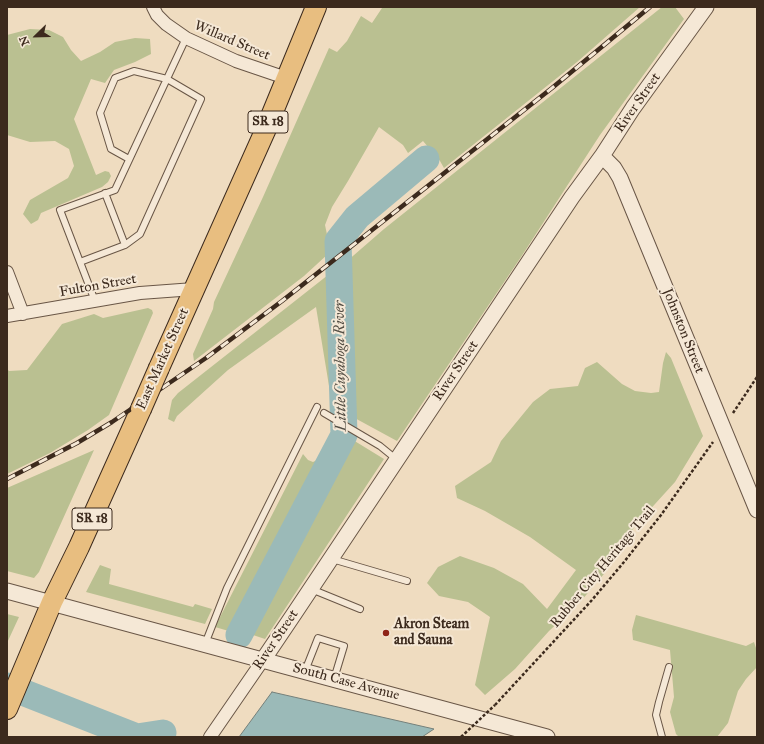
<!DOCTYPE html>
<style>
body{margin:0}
#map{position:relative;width:764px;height:744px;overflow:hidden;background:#efdcc0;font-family:"IM FELL Great Primer",serif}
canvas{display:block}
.frame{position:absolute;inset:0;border:8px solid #3c2a1d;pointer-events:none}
.north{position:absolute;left:16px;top:16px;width:40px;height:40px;-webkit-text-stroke:3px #f5e8d6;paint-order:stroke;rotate:247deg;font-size:11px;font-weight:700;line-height:16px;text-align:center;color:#3c2a1d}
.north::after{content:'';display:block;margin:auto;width:14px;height:18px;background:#3c2a1d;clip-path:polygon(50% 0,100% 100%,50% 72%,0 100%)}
</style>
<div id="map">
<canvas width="764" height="744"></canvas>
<div class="frame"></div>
<div class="north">N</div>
</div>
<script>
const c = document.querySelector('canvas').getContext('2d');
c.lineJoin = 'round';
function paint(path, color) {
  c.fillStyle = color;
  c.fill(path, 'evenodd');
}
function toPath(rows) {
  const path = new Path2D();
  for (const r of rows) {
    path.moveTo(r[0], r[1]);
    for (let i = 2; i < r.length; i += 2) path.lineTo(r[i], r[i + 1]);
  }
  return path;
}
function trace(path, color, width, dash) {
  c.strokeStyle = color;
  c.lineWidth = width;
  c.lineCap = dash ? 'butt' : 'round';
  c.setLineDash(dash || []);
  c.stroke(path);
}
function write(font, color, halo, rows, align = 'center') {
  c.font = font + ' "IM FELL Great Primer",serif';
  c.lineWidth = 4;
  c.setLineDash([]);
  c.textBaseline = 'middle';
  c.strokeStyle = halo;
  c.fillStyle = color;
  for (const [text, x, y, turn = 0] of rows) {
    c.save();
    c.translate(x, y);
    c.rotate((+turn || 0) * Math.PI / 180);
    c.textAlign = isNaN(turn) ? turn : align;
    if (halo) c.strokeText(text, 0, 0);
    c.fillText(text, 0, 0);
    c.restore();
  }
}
paint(toPath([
 [380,7,640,7,577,62,444,168,440,161,423,141,408,153,403,145,379,127,348,181,332,207,325,225,329,244,328,254,304,276,194,361,193,354,213,309,214,302,263,197,329,48,337,52,347,41,361,16,372,23,382,8],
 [662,7,675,7,684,19,600,135,521,257,397,441,351,416,346,262,384,229],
 [30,29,49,30,63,37,71,50,81,61,100,52,115,42,135,38,150,39,151,54,135,62,114,70,105,83,91,79,74,119,96,175,105,171,109,172,111,176,108,182,102,187,41,213,38,220,31,224,23,214,30,200,68,178,74,166,69,149,55,141,30,142,7,135,7,35],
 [328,275,338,356,336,396,339,408,330,401,331,398,316,307,228,370,177,416,174,422,168,419,172,400,178,393],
 [148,308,152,310,153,313,109,415,88,430,50,453,7,474,7,369,9,371,27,370,62,324,94,314,103,318],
 [666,352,671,358,703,436,675,482,635,526,609,568,581,601,549,631,515,669,485,695,475,685,490,617,468,602,439,596,427,583,438,567,460,556,494,568,523,584,547,609,576,570,530,537,485,511,457,498,455,486,491,462,501,441,533,402,550,389,578,386,585,368,597,362,622,384,635,391,651,393,659,392,663,363],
 [353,440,384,459,265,639,253,635],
 [94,450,39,572,34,578,7,571,7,488],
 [303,454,308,460,313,462,321,458,321,464,289,518,266,568,232,632,215,627],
 [100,565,111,569,109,584,193,607,195,604,212,609,205,624,86,592],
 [7,614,19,617,7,643],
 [636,615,746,646,754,642,757,651,757,667,746,679,738,691,728,723,717,737,679,737,676,734,670,712,674,697,670,650,633,640,632,630]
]), '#bac091');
const water = toPath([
 [272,692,434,729,422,737,239,737,272,692]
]);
paint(water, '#9bbab8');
trace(water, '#75807a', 1);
trace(toPath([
 [239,635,344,435,338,241,357,217,426,159],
 [7,686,137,737,163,733]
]), '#9bbab8', 27);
const service = toPath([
 [125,245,140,234,201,99,167,79,134,71,115,78,100,113,111,149,129,159],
 [80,262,125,245,105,193],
 [95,301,60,210,115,190,186,38],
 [324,413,380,446,396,459],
 [332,559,407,581],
 [311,589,360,609],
 [205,644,227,588,317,407],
 [305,671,318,638,344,646,334,679],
 [662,737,656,715,659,702,669,667]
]);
const minor = toPath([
 [153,7,157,15,166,24,186,38,236,61,286,78],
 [7,272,23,314],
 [7,316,140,293,194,289],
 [210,737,263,660]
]);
const tertiary = toPath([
 [602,156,614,168,620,178,757,510],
 [7,591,547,737],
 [263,660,294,614,572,197,602,156,633,108,706,7]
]);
const primary = toPath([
 [159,368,265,131,316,7],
 [7,709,52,602,79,547,141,409]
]);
trace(service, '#695646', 8);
trace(minor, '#695646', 14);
trace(tertiary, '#695646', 17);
trace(primary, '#3c2a1d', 22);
trace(toPath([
 [733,413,757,377],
 [495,705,592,600,624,562,661,515,713,442]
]), '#3c2a1d', 2.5, [3, 2]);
trace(service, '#f5e8d6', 6);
trace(minor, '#f5e8d6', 12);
trace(tertiary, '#f5e8d6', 15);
trace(primary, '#e8be80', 20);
const rail = toPath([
 [7,479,77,443,112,422,206,358,282,301,552,88,650,7]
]);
trace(rail, '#3c2a1d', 4.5);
trace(rail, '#f5e8d6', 3, [9]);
const primaryBridge = toPath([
 [141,409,159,368]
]);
trace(primaryBridge, '#3c2a1d', 22, []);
trace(toPath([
 [461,737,495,705]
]), '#3c2a1d', 2.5, [3, 2]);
trace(primaryBridge, '#e8be80', 20);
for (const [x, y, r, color] of [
 [386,633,4,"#8f2418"]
]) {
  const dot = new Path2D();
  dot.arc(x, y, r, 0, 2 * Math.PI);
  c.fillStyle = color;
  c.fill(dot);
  trace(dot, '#f5e8d6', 1.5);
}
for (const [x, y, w] of [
 [268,122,40],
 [92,519,40]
]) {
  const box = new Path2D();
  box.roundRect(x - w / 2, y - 11, w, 22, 3);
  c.fillStyle = '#f5e8d6';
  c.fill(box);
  trace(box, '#3c2a1d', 1);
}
write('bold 13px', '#3c2a1d', null, [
 ["SR 18",268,122],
 ["SR 18",92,519]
]);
write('14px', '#3c2a1d', '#f5e8d6', [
 ["Willard Street",232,41,23],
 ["River Street",638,103,-55],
 ["Fulton Street",98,286,-10],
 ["Johnston Street",683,331,68],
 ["East Market Street",163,359,-66],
 ["River Street",456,371,-56],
 ["Rubber City Heritage Trail",603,567,-50],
 ["River Street",276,640,-56],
 ["South Case Avenue",346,682,15]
]);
write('bold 14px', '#3c2a1d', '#f5e8d6', [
 ["Akron Steam",394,625],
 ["and Sauna",394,641]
], 'left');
write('italic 15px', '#544e44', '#f5e8d6', [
 ["Little Cuyahoga River",341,366,-91]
]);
</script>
